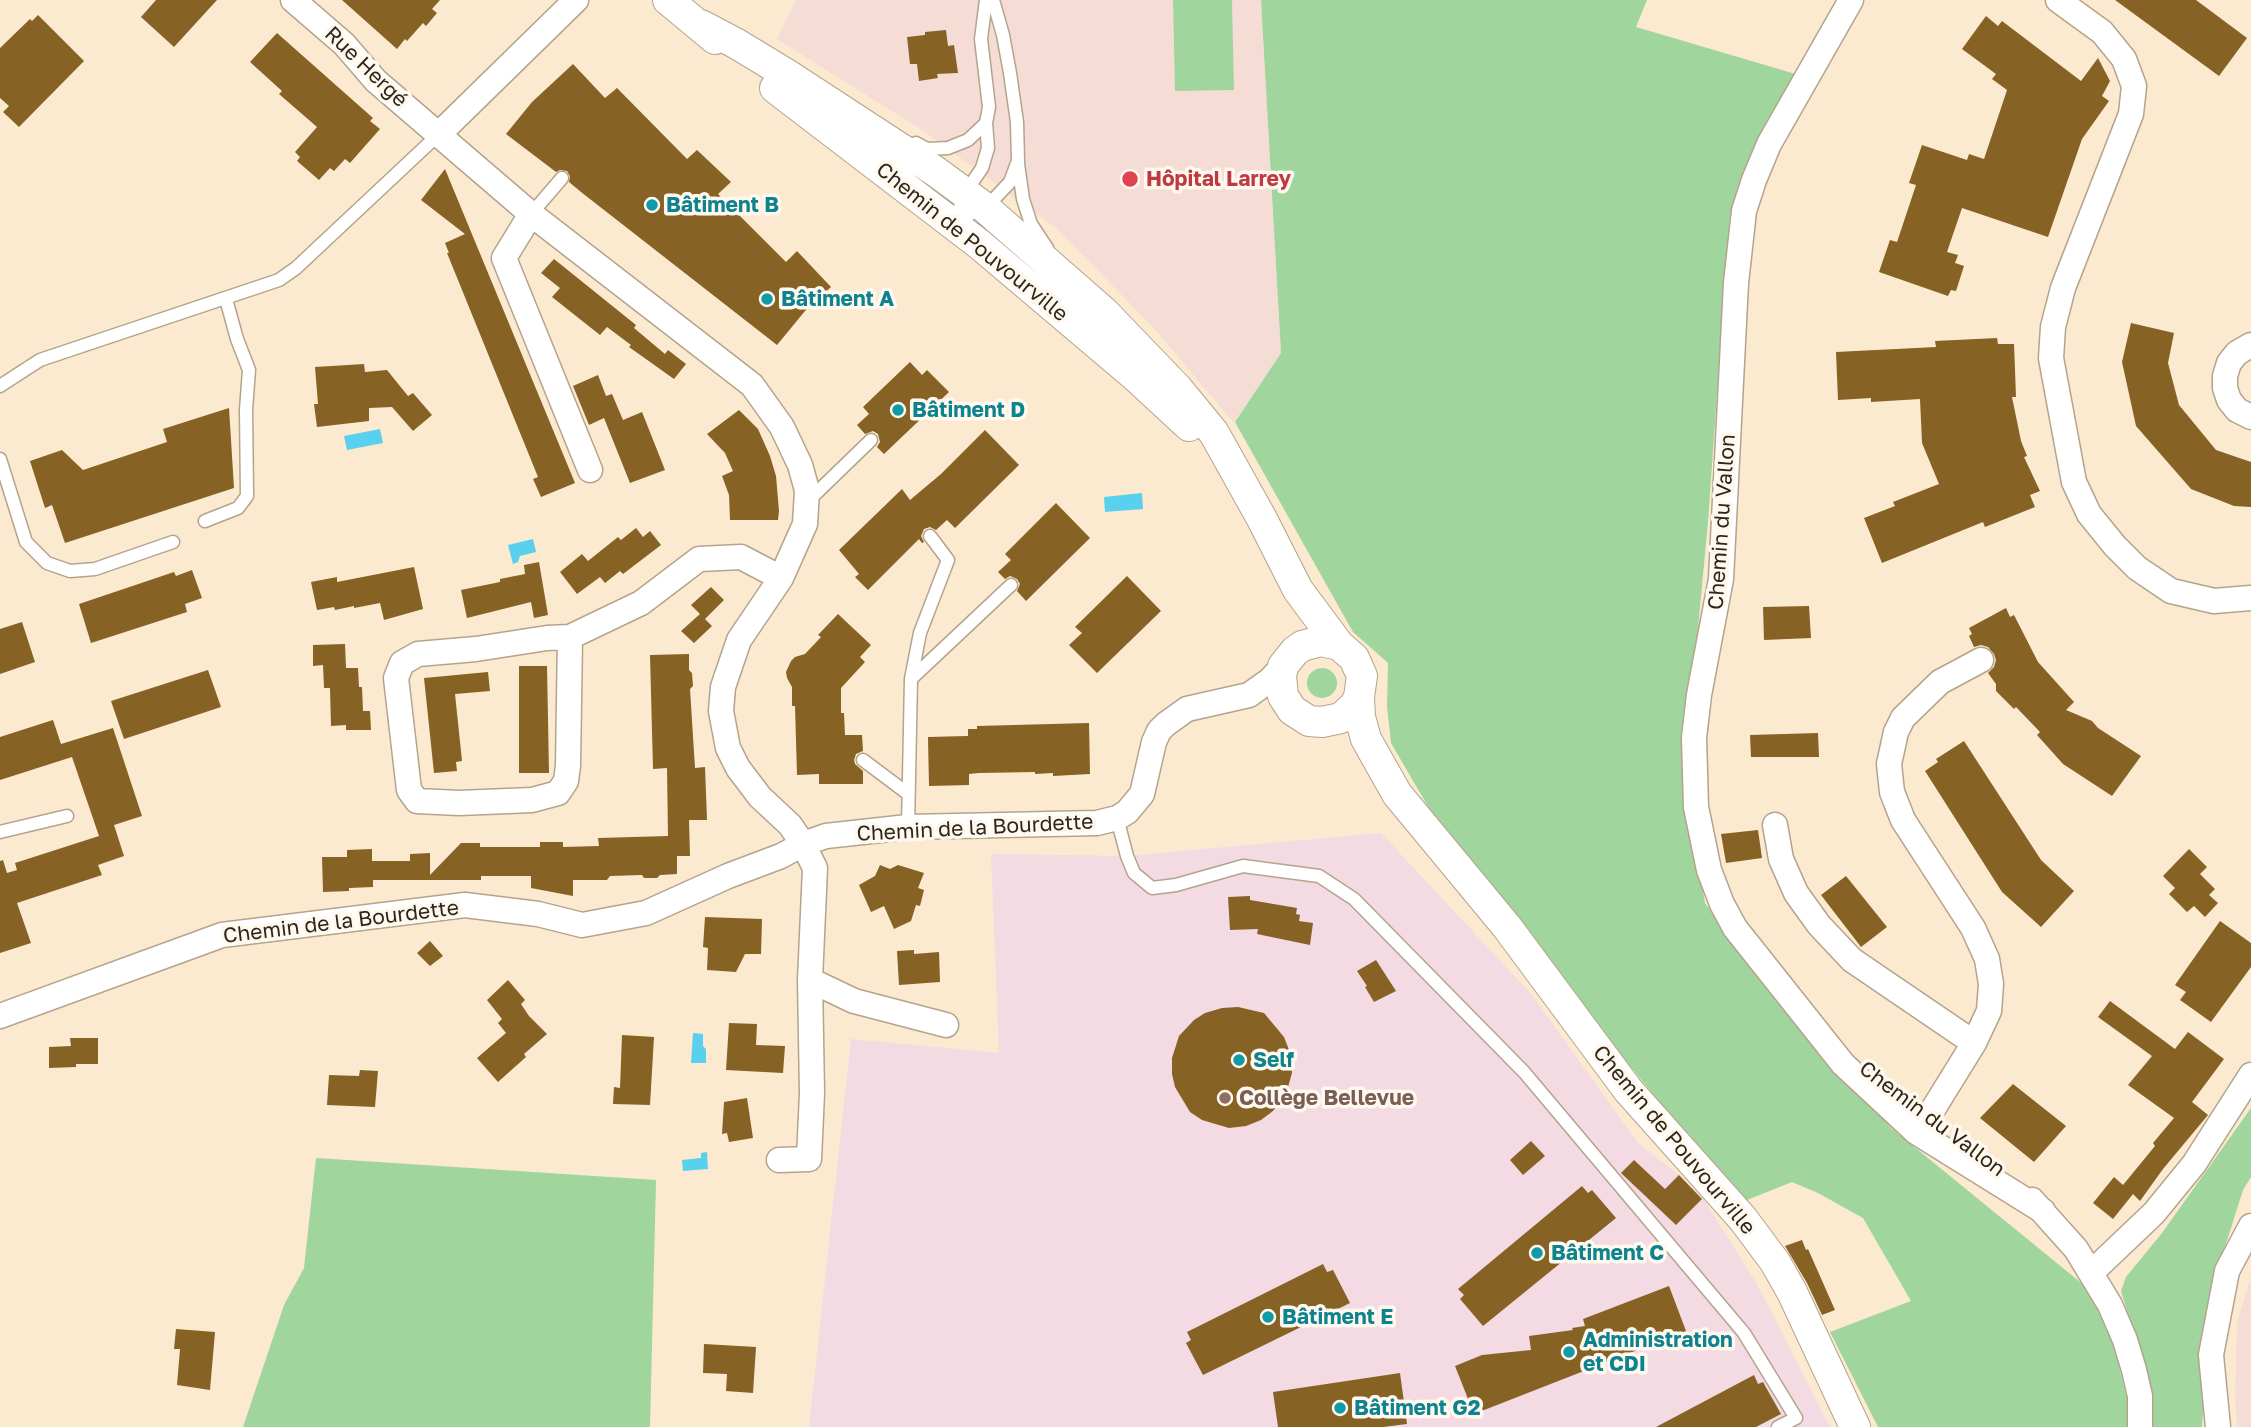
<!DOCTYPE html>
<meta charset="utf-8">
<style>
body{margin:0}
canvas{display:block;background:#fbe9d0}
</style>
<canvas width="2251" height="1427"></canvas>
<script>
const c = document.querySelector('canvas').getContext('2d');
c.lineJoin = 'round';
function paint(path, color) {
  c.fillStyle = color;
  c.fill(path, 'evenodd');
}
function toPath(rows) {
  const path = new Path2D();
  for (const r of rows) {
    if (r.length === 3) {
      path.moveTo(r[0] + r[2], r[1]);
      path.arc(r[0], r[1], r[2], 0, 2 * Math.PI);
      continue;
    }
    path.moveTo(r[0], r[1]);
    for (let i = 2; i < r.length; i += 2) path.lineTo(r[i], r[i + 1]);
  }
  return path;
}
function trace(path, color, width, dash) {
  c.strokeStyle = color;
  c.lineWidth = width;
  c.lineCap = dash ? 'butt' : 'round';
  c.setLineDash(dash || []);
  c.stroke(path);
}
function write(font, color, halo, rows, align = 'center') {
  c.font = font + ' "Golos Text",sans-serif';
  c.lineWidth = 7;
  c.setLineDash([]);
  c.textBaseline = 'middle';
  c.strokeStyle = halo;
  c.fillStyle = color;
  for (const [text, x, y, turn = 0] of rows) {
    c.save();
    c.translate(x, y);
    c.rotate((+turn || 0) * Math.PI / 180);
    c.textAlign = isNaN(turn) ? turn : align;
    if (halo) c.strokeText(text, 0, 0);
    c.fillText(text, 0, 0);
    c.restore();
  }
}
paint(toPath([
 [1381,833,1532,995,1638,1143,1679,1175,1703,1198,1758,1286,1830,1427,809,1427,851,1039,999,1053,991,854,1127,856]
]), '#f3dae3');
paint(toPath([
 [796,0,1261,0,1281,353,1234,423,1153,327,1056,228,922,130,777,39],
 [2251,1277,2251,1427,2237,1427,2235,1398,2237,1322]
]), '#f5dcd5');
paint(toPath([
 [1173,0,1232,0,1234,90,1175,91],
 [1261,0,1647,0,1636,27,1799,75,1737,188,1725,278,1708,522,1684,777,1705,903,1780,1004,1891,1128,2085,1286,2109,1326,2130,1411,2129,1427,1878,1427,1830,1332,1911,1301,1863,1218,1818,1193,1792,1182,1747,1200,1731,1191,1447,839,1391,743,1387,706,1388,663,1353,632,1235,422,1281,353],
 [1322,683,15],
 [2251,1108,2251,1177,2243,1190,2211,1291,2202,1427,2153,1427,2152,1392,2121,1291,2126,1277,2162,1233],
 [316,1158,656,1180,650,1427,243,1427,284,1305,304,1268]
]), '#a0d59d');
paint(toPath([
 [380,429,383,443,347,450,344,436],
 [1142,493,1143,509,1105,512,1104,497],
 [533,539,536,552,520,556,518,562,513,564,508,545],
 [693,1033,703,1034,703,1046,706,1049,706,1063,691,1063],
 [707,1152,708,1169,683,1171,682,1160,701,1158,701,1153]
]), '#5ad0ef');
paint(toPath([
 [156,0,217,0,174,47,141,17],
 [342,0,440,0,432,9,437,13,426,26,423,23,407,41,405,39,397,49],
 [2115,0,2196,0,2247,38,2219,76],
 [38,15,84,61,19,127,3,112,9,106,0,98,0,48,30,19,32,21],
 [1986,16,1998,26,2002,21,2081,81,2098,58,2110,81,2102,96,2109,101,2082,139,2048,237,1962,208,1947,252,1958,255,1955,263,1964,266,1956,291,1951,290,1948,296,1879,272,1890,240,1897,242,1916,185,1909,183,1922,145,1967,160,1969,154,1984,159,2007,90,1992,79,1996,74,1962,49],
 [946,30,948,46,954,45,958,73,937,74,938,78,919,81,917,64,910,64,907,37,925,35,925,32],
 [277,33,373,118,370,121,380,129,350,163,345,159,334,171,330,168,319,180,297,161,300,157,295,152,317,127,279,94,282,91,250,62],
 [573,64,605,98,617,88,687,159,697,150,731,182,718,194,786,262,797,251,831,287,805,311,777,345,581,192,569,182,570,176,567,171,560,170,556,172,506,134,532,102],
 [445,169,575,483,541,497,533,479,538,477,447,253,449,253,445,243,465,234,421,200],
 [554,259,636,325,634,328,665,354,668,350,686,364,674,379,629,347,631,345,607,327,600,335,552,297,560,288,541,273],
 [2131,323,2174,333,2168,363,2179,405,2216,450,2251,462,2251,507,2234,506,2191,489,2136,426,2122,362],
 [1997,338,1998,344,2014,344,2016,397,2012,397,2021,441,2027,456,2024,457,2040,491,2030,495,2035,507,1985,527,1983,522,1882,563,1864,518,1895,506,1893,502,1939,484,1922,443,1920,399,1871,402,1871,398,1838,400,1836,352,1936,347,1935,341],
 [910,362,922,375,927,370,949,392,884,454,877,447,880,442,878,434,873,431,865,434,857,425,869,414,863,407],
 [364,364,365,372,387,370,408,396,413,393,432,415,413,431,392,407,369,408,369,421,317,427,314,404,318,404,315,367],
 [598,375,606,396,612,394,623,420,642,412,665,470,630,483,604,418,589,425,573,386],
 [229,408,234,488,65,543,52,505,45,508,30,461,62,450,83,470,167,442,163,429],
 [739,410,758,429,770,456,776,476,779,511,778,520,730,520,729,495,722,476,733,471,725,453,707,434],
 [985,430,1019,465,955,528,947,520,936,530,930,527,924,529,921,536,924,542,922,543,919,539,868,590,855,577,859,574,839,550,902,489,910,500,941,474],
 [1056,503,1090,538,1026,601,1017,591,1020,584,1017,579,1010,576,1005,579,998,572,1011,560,1005,554],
 [636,528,643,537,650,531,661,545,623,574,620,571,605,583,600,577,577,594,560,572,582,554,588,561,618,537,621,540],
 [539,562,548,615,534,618,531,602,467,618,461,590,500,582,500,579,525,574,524,565],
 [414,567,423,609,384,620,380,603,354,608,354,606,335,610,334,607,317,610,311,582,337,577,337,582],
 [192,570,202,598,185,604,187,612,91,643,79,604,174,572,176,576],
 [1127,576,1161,611,1097,673,1069,645,1082,633,1075,627],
 [711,587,724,600,705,619,712,626,694,643,681,631,700,614,704,618,691,605],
 [1809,606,1811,638,1764,640,1763,607],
 [2006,608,2010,617,2014,615,2038,662,2074,702,2066,710,2092,721,2098,728,2141,756,2112,796,2063,764,2037,735,2040,732,2016,707,2014,709,1996,691,1996,684,1988,673,1994,667,1996,660,1994,654,1988,647,1981,645,1974,647,1969,636,1972,634,1969,628],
 [838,614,871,645,860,657,865,662,841,688,841,713,844,713,845,735,862,735,863,751,856,754,854,760,855,764,863,771,863,784,819,784,819,774,797,775,795,706,792,706,792,687,787,678,786,672,791,661,795,657,805,654,821,637,818,635],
 [22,622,35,662,0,674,0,629],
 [345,644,346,668,358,668,359,687,362,687,363,711,370,711,371,730,346,730,346,725,331,726,330,688,324,688,323,665,313,666,313,645],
 [689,654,689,670,692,673,693,686,690,689,695,768,705,767,707,820,689,820,690,856,677,856,677,874,660,875,657,878,644,878,642,875,610,876,607,880,573,880,573,896,531,888,531,876,481,876,481,880,373,880,373,887,349,888,349,891,323,892,322,857,347,857,347,850,372,849,372,861,410,861,410,854,430,853,430,875,461,843,480,843,480,847,540,847,540,842,563,842,563,847,599,846,598,838,668,836,667,768,653,769,650,655],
 [519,666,547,666,549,773,519,773],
 [208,670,221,707,124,739,111,701],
 [488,672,490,691,455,694,462,761,456,762,457,771,434,773,424,678],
 [53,720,61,744,113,728,142,816,114,825,124,856,98,865,102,875,17,903,31,943,0,953,0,861,3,860,7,873,17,870,15,863,99,836,72,757,0,780,0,737],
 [1089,723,1090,774,1053,776,1053,773,1035,774,1035,772,979,773,969,774,969,785,929,786,928,737,968,736,968,729,977,729,977,726],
 [1818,733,1819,757,1751,757,1750,735],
 [1964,741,2041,860,2074,891,2041,927,2002,892,1925,771,1938,762,1936,759],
 [1758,830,1762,858,1726,863,1721,834],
 [2189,849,2207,867,2200,874,2215,889,2209,895,2218,903,2205,917,2194,906,2187,912,2169,894,2175,888,2163,876],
 [880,865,890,869,898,865,924,873,918,888,924,890,920,906,916,905,911,921,894,929,884,906,871,912,859,885,875,876],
 [1846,876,1887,927,1861,947,1821,895],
 [1250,896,1250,900,1297,908,1296,914,1300,915,1299,921,1313,923,1310,945,1257,934,1258,929,1230,930,1228,897],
 [705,917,762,919,761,954,745,954,736,972,707,970,708,948,703,947],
 [2220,921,2251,943,2251,967,2211,1022,2180,1000,2186,992,2175,985],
 [430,941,443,956,430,966,417,953],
 [914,950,914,954,939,952,940,982,899,985,897,951],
 [1376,960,1396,991,1374,1002,1365,987,1367,986,1357,971],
 [508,980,525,1000,521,1004,529,1016,547,1034,524,1054,526,1057,498,1082,477,1058,506,1033,498,1023,502,1019,487,1000],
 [2110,1001,2175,1049,2188,1032,2224,1059,2192,1102,2208,1115,2163,1169,2140,1201,2133,1194,2113,1219,2093,1203,2114,1177,2123,1185,2155,1146,2153,1143,2174,1118,2128,1085,2152,1056,2098,1017],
 [1238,1007,1264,1013,1284,1037,1291,1055,1292,1073,1286,1094,1273,1111,1261,1120,1246,1126,1229,1128,1202,1120,1190,1112,1175,1087,1172,1074,1172,1058,1179,1036,1194,1020,1205,1013,1222,1008],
 [729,1023,757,1024,756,1045,785,1046,783,1073,726,1070],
 [622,1035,654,1037,650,1105,613,1104,614,1087,620,1088],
 [70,1038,98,1038,98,1064,76,1064,76,1067,49,1068,49,1047,71,1046],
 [360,1070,378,1071,375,1107,327,1105,329,1075,359,1076],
 [2013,1084,2066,1126,2034,1162,1980,1118],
 [747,1098,753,1138,729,1142,727,1133,722,1134,724,1102],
 [1531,1141,1545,1156,1523,1175,1510,1160],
 [1634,1160,1665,1189,1679,1175,1702,1199,1676,1225,1621,1173],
 [1582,1186,1588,1193,1592,1190,1616,1218,1483,1326,1460,1299,1464,1295,1458,1289],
 [1802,1240,1806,1250,1808,1249,1835,1310,1822,1315,1807,1283,1785,1246],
 [1323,1264,1327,1272,1333,1270,1350,1303,1203,1375,1186,1343,1191,1340,1187,1332],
 [1669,1286,1686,1331,1474,1414,1455,1366,1482,1355,1531,1350,1529,1336,1573,1330,1572,1328,1585,1326,1583,1319],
 [176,1329,215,1332,210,1390,177,1385,180,1349,174,1349],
 [704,1344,756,1347,753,1393,726,1391,727,1374,703,1373],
 [1400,1373,1407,1424,1383,1427,1278,1427,1273,1392],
 [1754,1375,1758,1384,1763,1382,1781,1414,1756,1427,1656,1427]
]), '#866224');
const service = toPath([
 [916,143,927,149,948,148,968,140,986,123],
 [1018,164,1023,199,1031,224,1047,248],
 [531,214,562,178],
 [954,224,965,193,982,168,988,148,986,123,989,107,981,39,986,0],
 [955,224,995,198,1010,182,1018,161,1017,122,1010,73,1003,35,993,0],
 [0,386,40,360,279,280,296,268,439,134],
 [0,459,26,542,47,563,70,571,95,569,173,542],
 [808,501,871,440],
 [205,521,238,508,247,496,246,410,249,370,237,339,226,299],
 [911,679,1011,585],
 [863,760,907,793],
 [1117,818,1127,856,1134,873,1152,888,1176,885,1243,866,1319,876,1354,899,1524,1072,1744,1333,1796,1418,1778,1427],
 [908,827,911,679,920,633,948,560,930,536],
 [0,832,67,816]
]);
const minor = toPath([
 [293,0,344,44,376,81,531,214,752,385,782,427,800,465,807,490,805,524,781,578,739,640,723,687,721,711,728,748,738,768,760,797,790,825,803,844,815,868,810,980,812,1093,809,1159,779,1160],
 [1851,0,1769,144,1754,180,1744,211,1736,283,1721,579,1699,695,1694,738,1696,807,1709,870,1722,904,1735,928,1843,1064,1916,1132,2043,1211],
 [2058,0,2102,32,2124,59,2134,86,2131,114,2063,288,2053,327,2051,358,2074,482,2089,514,2115,546,2137,568,2171,591,2214,601,2251,598],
 [439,134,576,0],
 [531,214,504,258,590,470],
 [2251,345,2237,353,2229,363,2225,376,2225,388,2229,400,2237,410,2251,417],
 [570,637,568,766,566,781,558,793,532,800,459,803,417,801,409,790,396,678,402,663,418,654,476,649,547,638,570,637,641,603,699,559,741,557,781,578],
 [1775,825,1781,859,1796,893,1819,925,1852,960,1974,1043],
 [810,980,854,1001,946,1025],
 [0,1016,222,935,465,905,538,914,582,925,646,913,728,876,781,856,803,844,826,836,908,827,1097,823,1117,818,1127,812,1142,794,1154,742,1159,731,1166,724,1187,709,1249,695,1270,680,1283,666],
 [1916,1132,1927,1119,1974,1043,1989,1011,1991,984,1987,959,1973,928,1903,820,1892,792,1889,764,1896,732,1903,718,1940,682,1981,660],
 [2032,1200,2076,1249,2110,1305,2125,1340,2134,1370,2140,1396,2140,1427],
 [2092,1272,2154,1213,2194,1164,2251,1075],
 [2218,1427,2211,1355,2227,1271,2251,1226]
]);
const tertiary = toPath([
 [668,0,715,39],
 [701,25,737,44,788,75,935,171,984,207,1104,312,1178,389,1214,433,1262,519,1298,590,1339,645],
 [775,88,979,244,1135,376,1189,426],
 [1359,697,1355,705,1341,718,1322,722,1309,721,1292,710,1283,696,1281,676,1283,666,1295,651,1302,646,1321,641,1339,645,1354,658,1362,676,1359,697,1360,717,1366,739,1397,794,1507,927,1628,1090,1743,1219,1775,1262,1792,1292,1855,1427]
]);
trace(service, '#b4a48c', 15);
trace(minor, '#b4a48c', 27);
trace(tertiary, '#b4a48c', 32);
trace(service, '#fff', 12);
trace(minor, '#fff', 24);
trace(tertiary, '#fff', 30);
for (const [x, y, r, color] of [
 [1130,179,9,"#e0444e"],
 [652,205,7,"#0f9aa8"],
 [767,299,7,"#0f9aa8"],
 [898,410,7,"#0f9aa8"],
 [1239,1060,7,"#0f9aa8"],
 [1225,1098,7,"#8d6e63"],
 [1537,1253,7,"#0f9aa8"],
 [1268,1317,7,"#0f9aa8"],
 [1569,1352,7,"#0f9aa8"],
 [1340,1408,7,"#0f9aa8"]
]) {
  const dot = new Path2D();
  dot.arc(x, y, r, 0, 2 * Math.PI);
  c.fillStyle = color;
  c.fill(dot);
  trace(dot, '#fff8ee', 2.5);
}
write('21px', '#2c261c', '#fff8ee', [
 ["Rue Hergé",366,67,44],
 ["Chemin de Pouvourville",972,242,39],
 ["Chemin du Vallon",1722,522,-86],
 ["Chemin de la Bourdette",975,828,-3],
 ["Chemin de la Bourdette",341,922,-7],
 ["Chemin du Vallon",1932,1119,37],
 ["Chemin de Pouvourville",1674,1140,50]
]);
write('bold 21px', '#be3a42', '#fff8ee', [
 ["Hôpital Larrey",1146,179]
], 'left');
write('bold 21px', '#0d838f', '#fff8ee', [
 ["Bâtiment B",666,205],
 ["Bâtiment A",781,299],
 ["Bâtiment D",912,410],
 ["Self",1253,1060],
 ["Bâtiment C",1551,1253],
 ["Bâtiment E",1282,1317],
 ["Administration",1583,1340],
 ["et CDI",1583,1364],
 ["Bâtiment G2",1354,1408]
], 'left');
write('bold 21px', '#785e54', '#fff8ee', [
 ["Collège Bellevue",1239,1098]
], 'left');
</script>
